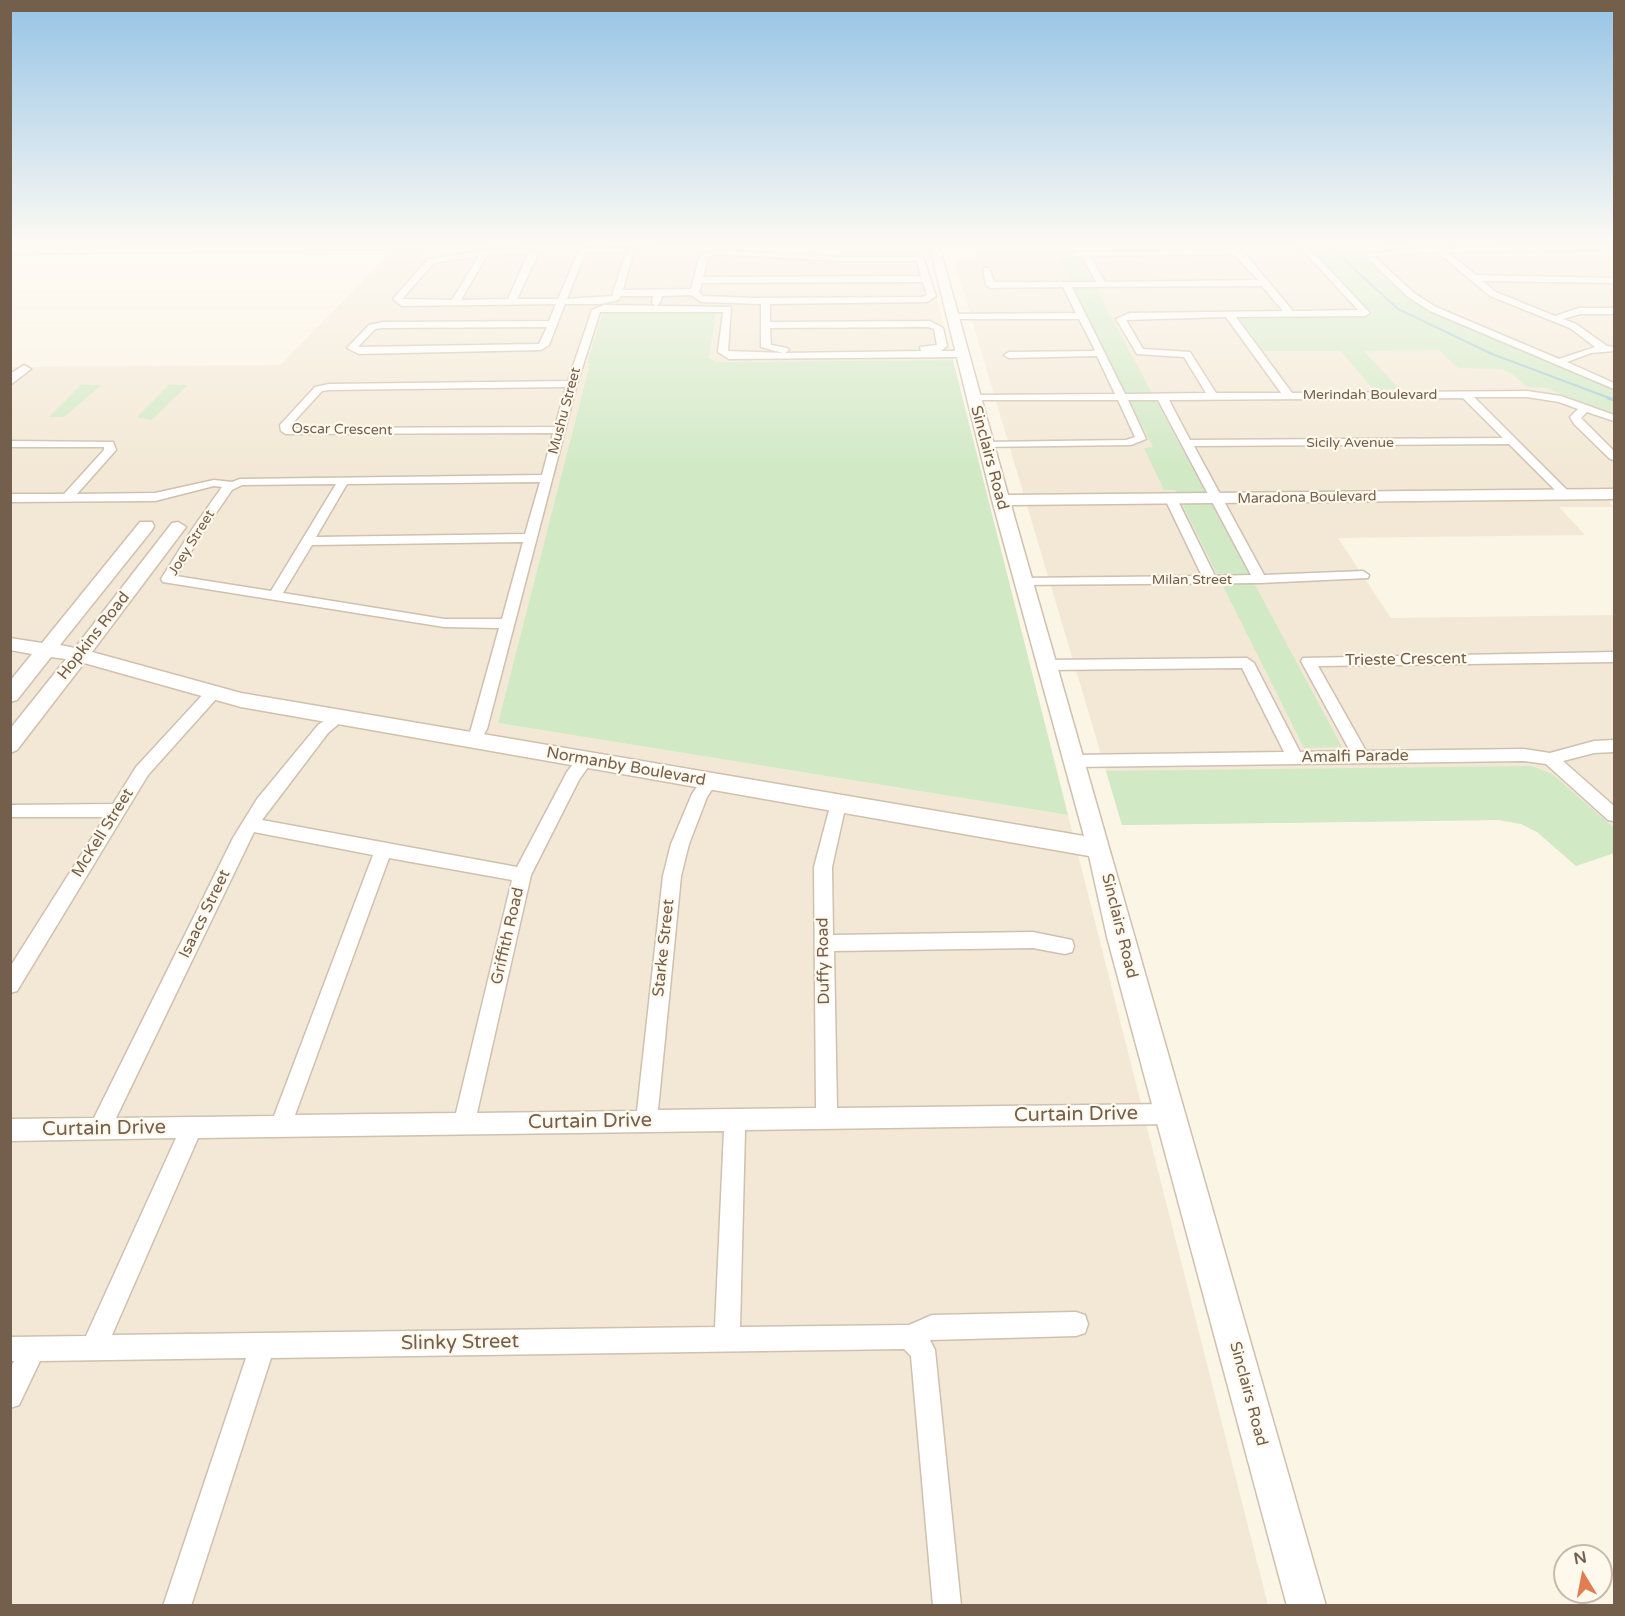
<!DOCTYPE html>
<style>
body{margin:0}
#map{position:relative;width:1625px;height:1616px;overflow:hidden;background:#fbf5e6;font-family:"Varela Round",sans-serif}
canvas{display:block}
.frame{position:absolute;inset:0;border:12px solid #745e4c;pointer-events:none}
.north{position:absolute;left:1553px;top:1544px;width:60px;height:60px;box-sizing:border-box;background:#fef9ec;border:2px solid #c7bbac;border-radius:50%;rotate:350deg;font-size:16px;font-weight:700;line-height:24px;text-align:center;color:#745e4c}
.north::after{content:'';display:block;margin:auto;width:21px;height:27px;background:#e07d51;clip-path:polygon(50% 0,100% 100%,50% 72%,0 100%)}
</style>
<div id="map">
<canvas width="1625" height="1616"></canvas>
<div class="frame"></div>
<div class="north">N</div>
</div>
<script>
const c = document.querySelector('canvas').getContext('2d');
c.lineJoin = 'round';
function paint(path, color) {
  c.fillStyle = color;
  c.fill(path, 'evenodd');
}
function toPath(rows) {
  const path = new Path2D();
  for (const r of rows) {
    path.moveTo(r[0], r[1]);
    for (let i = 2; i < r.length; i += 2) path.lineTo(r[i], r[i + 1]);
  }
  return path;
}
function trace(path, color, width, dash) {
  c.strokeStyle = color;
  c.lineWidth = width;
  c.lineCap = dash ? 'butt' : 'round';
  c.setLineDash(dash || []);
  c.stroke(path);
}
function write(font, color, halo, rows, align = 'center') {
  c.font = font + ' "Varela Round",sans-serif';
  c.lineWidth = 4.5;
  c.setLineDash([]);
  c.textBaseline = 'middle';
  c.strokeStyle = halo;
  c.fillStyle = color;
  for (const [text, x, y, turn = 0] of rows) {
    c.save();
    c.translate(x, y);
    c.rotate((+turn || 0) * Math.PI / 180);
    c.textAlign = isNaN(turn) ? turn : align;
    if (halo) c.strokeText(text, 0, 0);
    c.fillText(text, 0, 0);
    c.restore();
  }
}
paint(toPath([
 [1614,244,1614,501,1609,502,1614,507,1559,507,1585,535,1338,538,1391,618,1614,615,1614,853,1576,866,1537,832,1521,824,1499,820,1122,825,954,260,978,259,977,254,1056,251],
 [637,247,790,254,912,254,926,258,953,360,590,363,498,723,1068,815,1268,1605,11,1605,10,367,280,365,393,250,434,249,427,259,478,250]
]), '#f3e8d5');
paint(toPath([
 [1357,249,1409,298,1429,310,1614,388,1614,416,1546,388,1527,387,1511,373,1502,369,1458,368,1439,350,1364,351,1399,389,1374,390,1341,351,1263,351,1240,319,1242,318,1366,317,1373,315,1319,257,1317,250],
 [1057,257,1079,257,1342,747,1304,748,1175,490,1164,490,1144,448,1153,447],
 [607,311,713,311,716,312,709,358,716,362,953,360,1068,815,498,723,590,363,587,363,603,313],
 [81,385,101,385,64,417,49,417],
 [169,385,188,385,151,420,137,417],
 [1532,766,1552,774,1614,828,1614,853,1576,866,1537,832,1521,824,1499,820,1122,825,1106,771]
]), '#d1e9c5');
trace(toPath([
 [1327,244,1398,309,1492,354,1612,399]
]), '#a2c9d6', 2);
trace(toPath([
 [1608,398,1614,400]
]), '#a2c9d6', 3);
const street = toPath([
 [1297,244,1305,244,1370,313,1365,316,1236,317,1292,393,1527,391,1561,396,1614,415,1614,421,1587,412,1581,418,1614,451,1614,460,1610,459,1574,424,1570,417,1578,409,1559,402,1527,397,1474,397,1570,493,1570,497,1562,497,1509,444,1194,446,1264,575,1363,571,1369,575,1368,578,1260,583,1017,585,1015,582,1022,578,1202,576,1165,499,1171,495,1177,499,1215,576,1251,575,1158,400,1128,400,1146,439,1131,445,981,447,979,445,985,442,1126,440,1135,437,1118,400,969,400,968,398,973,395,1115,394,1097,356,1009,358,1004,355,1009,352,1092,351,1095,350,1079,319,949,319,949,315,952,314,1076,313,1063,287,990,288,986,285,983,268,989,268,994,282,1096,282,1082,256,1074,256,1074,252,1235,250,1246,255,1293,311,1358,310,1297,244],
 [1233,254,1258,280,1105,282,1090,256,1233,254],
 [1262,286,1283,311,1130,313,1116,319,1137,354,1184,357,1206,393,1125,394,1072,287,1262,286],
 [1226,317,1281,393,1216,393,1190,352,1143,349,1126,320,1226,317],
 [1463,398,1503,438,1190,440,1169,400,1463,398],
 [1614,245,1614,249,1447,252,1476,275,1614,278,1614,283,1482,281,1496,292,1555,316,1579,308,1614,308,1614,314,1580,314,1563,319,1576,324,1607,346,1614,347,1614,351,1591,353,1567,362,1614,383,1614,389,1430,311,1408,297,1363,254,1438,247,1614,245],
 [1437,252,1490,296,1570,328,1595,347,1559,359,1436,307,1414,293,1374,256,1437,252],
 [587,248,634,249,623,290,691,289,700,255,716,250,840,257,923,257,936,296,927,302,770,304,770,322,930,321,943,328,947,346,941,351,961,351,966,354,961,357,729,359,718,352,723,312,600,312,577,384,487,729,478,745,473,747,465,741,471,729,499,628,444,627,163,582,161,579,193,528,222,487,214,486,155,501,10,502,10,494,64,494,104,450,104,447,10,447,10,441,113,442,116,450,77,494,155,493,214,480,232,482,240,479,542,475,553,433,286,434,281,431,280,425,315,387,329,384,568,381,592,310,604,305,731,307,728,351,783,353,761,347,761,304,701,302,691,295,662,296,660,303,656,306,652,303,653,296,621,296,618,300,601,304,565,304,549,345,541,350,359,354,347,348,369,325,383,322,549,321,556,304,402,306,393,299,428,259,485,250,533,250,537,256,517,299,558,299,578,252,587,248],
 [585,253,626,253,612,296,567,299,585,253],
 [528,254,508,299,461,300,487,255,528,254],
 [716,254,840,261,917,261,921,276,703,277,708,257,716,254],
 [479,256,452,300,402,299,434,263,479,256],
 [923,282,927,295,922,297,753,298,703,296,699,292,702,283,923,282],
 [547,327,539,344,358,347,375,329,383,328,547,327],
 [928,327,934,329,937,345,920,347,921,351,785,353,789,350,787,348,771,345,770,328,928,327],
 [566,387,555,427,291,428,290,426,322,391,329,390,566,387],
 [540,482,525,534,316,537,347,484,540,482],
 [336,484,271,591,176,576,205,529,232,490,242,485,336,484],
 [523,542,502,619,444,619,283,593,312,545,523,542],
 [1614,652,1614,662,1318,666,1366,751,1524,749,1550,753,1594,741,1614,740,1614,752,1594,753,1563,761,1614,806,1614,821,1608,820,1546,764,1524,761,1074,767,1066,761,1074,755,1284,752,1242,668,1046,670,1039,665,1046,660,1247,658,1254,663,1300,752,1350,751,1301,661,1303,658,1614,652],
 [212,689,219,694,217,698,148,775,17,991,10,993,10,967,105,817,10,817,10,805,113,804,136,767,207,690,212,689],
 [337,712,342,713,345,717,342,721,328,733,262,820,517,867,567,772,579,756,591,756,593,760,579,780,531,875,477,1113,637,1111,663,876,671,844,692,794,703,778,709,776,717,782,707,797,689,844,681,876,658,1110,816,1108,814,867,832,799,844,799,846,804,832,867,833,935,1033,932,1072,940,1074,946,1072,952,1065,954,1033,948,834,951,837,1108,1170,1104,1177,1107,1181,1114,1177,1121,1170,1124,745,1130,740,1327,909,1325,932,1315,1076,1312,1085,1315,1088,1324,1085,1333,1076,1336,930,1340,935,1350,961,1606,933,1606,911,1356,904,1349,271,1358,191,1606,163,1606,246,1358,40,1361,19,1405,10,1408,10,1368,14,1361,10,1361,10,1337,86,1336,176,1138,10,1141,10,1119,94,1118,233,838,257,799,318,725,337,712],
 [254,832,373,855,274,1116,116,1118,254,832],
 [389,858,512,880,456,1113,295,1115,389,858],
 [724,1131,715,1327,112,1335,198,1138,724,1131]
]);
const secondary = toPath([
 [278,244,523,244,518,247,10,254,10,248,278,244],
 [929,244,939,245,1008,495,1614,489,1614,499,1011,505,1326,1606,1287,1606,1107,937,1089,856,241,707,84,663,17,750,10,753,10,729,66,659,51,657,17,700,10,702,10,681,32,654,10,650,10,638,42,643,140,522,152,522,154,526,152,530,60,645,75,648,172,523,178,522,186,527,92,652,241,693,1084,836,992,500,929,244],
 [24,365,31,369,10,385,10,374,24,365]
]);
trace(street, '#cfc0b0', 3);
trace(secondary, '#d1c0ad', 3);
paint(street, '#fff');
paint(secondary, '#fff');
const sky = c.createLinearGradient(0, 0, 0, 470);
sky.addColorStop(0, '#96c4e6');
sky.addColorStop(0.52, '#fdfaf4');
sky.addColorStop(1, '#fdfaf400');
c.fillStyle = sky;
c.fillRect(0, 0, 1625, 470);
write('14px', '#745e4c', '#fef9ec', [
 ["Merindah Boulevard",1370,395],
 ["Mushu Street",565,411,-75],
 ["Oscar Crescent",342,430,1],
 ["Sicily Avenue",1350,443],
 ["Maradona Boulevard",1307,498,-1],
 ["Joey Street",192,543,-58],
 ["Milan Street",1192,580]
]);
write('16px', '#745e4c', '#fef9ec', [
 ["Sinclairs Road",989,458,75],
 ["Hopkins Road",94,636,-52],
 ["Trieste Crescent",1406,660,-1],
 ["Amalfi Parade",1355,757,-1],
 ["Normanby Boulevard",626,767,10],
 ["McKell Street",103,833,-58],
 ["Isaacs Street",205,914,-64],
 ["Sinclairs Road",1119,926,76],
 ["Griffith Road",508,936,-77],
 ["Starke Street",664,948,-84],
 ["Duffy Road",824,961,-91],
 ["Sinclairs Road",1248,1394,75]
]);
write('20px', '#745e4c', '#fef9ec', [
 ["Curtain Drive",1076,1115,-1],
 ["Curtain Drive",590,1122,-1],
 ["Curtain Drive",104,1129,-1],
 ["Slinky Street",460,1343,-1]
]);
</script>
